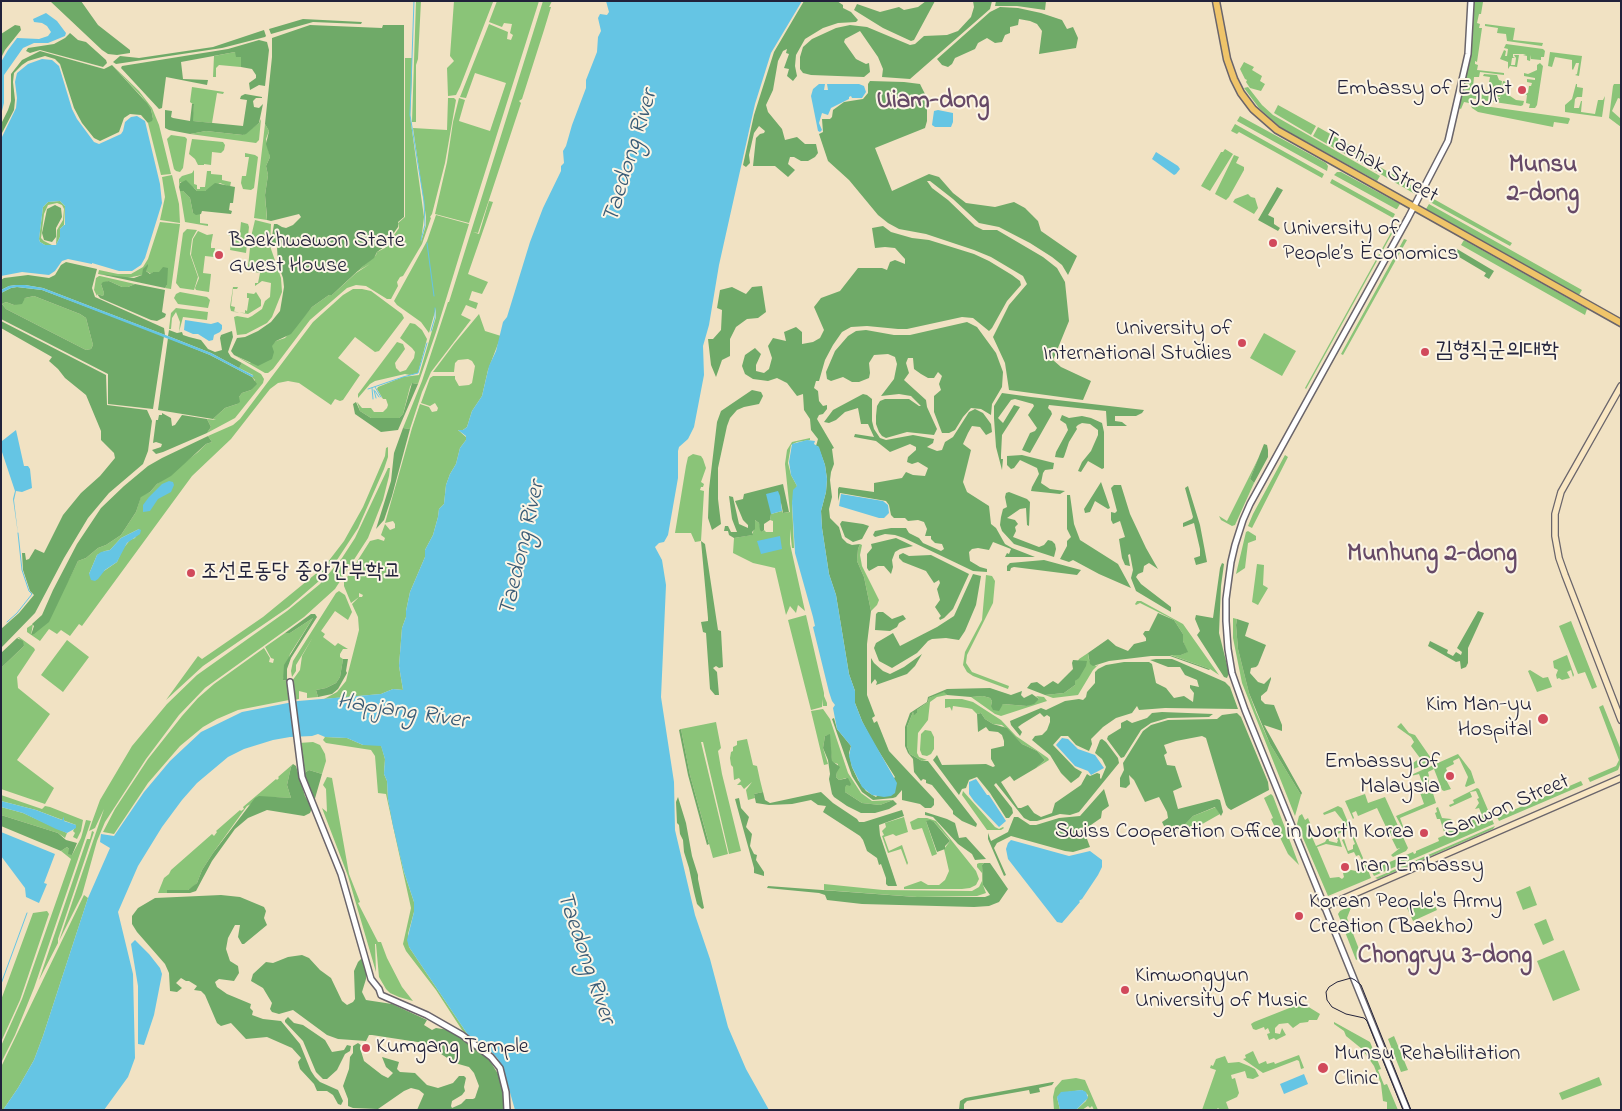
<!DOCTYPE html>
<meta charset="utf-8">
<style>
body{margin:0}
#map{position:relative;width:1622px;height:1111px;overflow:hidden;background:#f1e2c3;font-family:"Indie Flower",sans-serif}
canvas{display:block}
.frame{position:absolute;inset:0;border:2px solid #22223b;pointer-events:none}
</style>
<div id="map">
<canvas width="1622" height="1111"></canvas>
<div class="frame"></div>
</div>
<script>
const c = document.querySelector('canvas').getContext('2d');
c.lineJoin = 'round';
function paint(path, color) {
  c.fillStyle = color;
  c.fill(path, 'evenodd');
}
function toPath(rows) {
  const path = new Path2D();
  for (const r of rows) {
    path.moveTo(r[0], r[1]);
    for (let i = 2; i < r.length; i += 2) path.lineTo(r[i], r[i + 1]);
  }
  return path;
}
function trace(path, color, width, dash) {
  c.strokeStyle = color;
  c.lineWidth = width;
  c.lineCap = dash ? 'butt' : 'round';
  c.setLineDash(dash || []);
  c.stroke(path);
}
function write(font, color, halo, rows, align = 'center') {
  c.font = font + ' "Indie Flower","Poor Story",sans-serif';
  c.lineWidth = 4;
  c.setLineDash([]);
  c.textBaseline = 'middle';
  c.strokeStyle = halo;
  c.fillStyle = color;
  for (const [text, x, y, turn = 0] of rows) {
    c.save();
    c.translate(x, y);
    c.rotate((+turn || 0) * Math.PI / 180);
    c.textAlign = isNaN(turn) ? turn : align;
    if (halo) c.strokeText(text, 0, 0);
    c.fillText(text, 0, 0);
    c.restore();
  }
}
paint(toPath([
 [416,1,421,1,418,59,416,65,416,122,412,122],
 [454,1,493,2,460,87,456,95,448,96,447,68,454,61,450,56],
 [497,1,539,1,469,223,435,214,447,162,453,122,459,98,465,100,459,121,490,131,506,83,475,73,466,98,460,97,489,24,508,32,507,39,511,40,513,35,510,33,512,24,504,23,502,27,489,22],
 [543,1,552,1,549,7,551,7,544,30,522,99,519,101,521,103,478,233,473,232,479,234,489,201,493,202,468,274,488,282,482,294,472,291,469,300,478,303,476,309,466,305,461,315,471,320,470,321,431,372,422,392,410,429,403,428,422,381,448,302,453,302,449,302],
 [1474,1,1483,2,1481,14,1479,14,1477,23,1480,24,1479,28,1482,28,1477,62,1475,61,1475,64,1478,65,1477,70,1504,73,1504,75,1480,72,1479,77,1474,77,1473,87,1478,90,1477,97,1476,99,1470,98,1469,103,1464,102,1461,109,1459,108,1469,64],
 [1485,24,1515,28,1513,40,1543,43,1542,46,1507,41,1506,34,1497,33,1498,28,1485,26],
 [412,26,412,76,410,116,424,217,421,242,426,225,426,217,413,128,447,130,448,98,454,98,456,100,445,163,432,214,430,217,431,218,422,244,403,276,400,277,397,282,398,286,391,299,387,299,366,286,356,285,347,288,310,320,273,369,268,373,265,373,234,355,250,363,276,341,285,338,312,307,329,295,332,295,356,273,370,264,356,272,376,255,377,252,385,248,399,228,398,223,405,217,405,58,412,58],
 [1506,44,1543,49,1545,51,1544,57,1541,57,1541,60,1531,59,1531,55,1530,61,1527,60,1527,56,1523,55,1526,54,1513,54,1513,57,1515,58,1512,58,1511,65,1515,65,1516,58,1514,55,1519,55,1517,67,1510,66,1508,69,1508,62,1500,59,1504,50,1506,51,1505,56,1507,56,1508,49,1504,48],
 [235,52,241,57,241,67,219,65,216,68,216,77,213,77,214,56],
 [1550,52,1582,56,1579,76,1575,75,1577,74,1579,63,1576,63,1573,70,1572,69,1572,60,1555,57,1552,67,1548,66],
 [1244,62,1254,67,1252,70,1262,76,1260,81,1265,84,1261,91,1250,88,1246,82,1247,80,1245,79,1240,69],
 [1540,63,1543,66,1537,105,1535,108,1529,108,1530,104,1526,103,1527,95,1523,94,1524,92,1528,93,1529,86,1531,86,1532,83,1527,82,1527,79,1535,80,1535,78,1524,76,1524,73,1528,74,1537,70,1537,65],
 [112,65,139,91,152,108,159,125,171,174,161,175,148,123,153,119,151,109,142,97],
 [1484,74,1497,75,1499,80,1502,81,1500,97,1488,96,1500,98,1503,81,1507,82,1509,83,1508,92,1510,96,1516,100,1524,101,1523,105,1521,106,1481,100,1482,87,1484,87,1484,90,1495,91,1496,89,1491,86,1491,82,1489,82,1490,77,1483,76],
 [1621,82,1621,99,1618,98,1612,111,1621,119,1621,127,1609,118,1613,86,1614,84,1620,84],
 [1576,84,1577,84,1577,87,1583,88,1582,97,1577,97,1575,99,1574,108,1579,108,1581,101,1582,101,1581,112,1595,114,1598,100,1603,100,1605,96,1602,117,1565,112,1565,105,1572,99],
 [192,87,224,92,223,94,217,93,212,123,192,121,194,105,190,102],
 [1248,87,1262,105,1273,115,1380,176,1377,181,1280,127,1259,108,1244,88],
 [1470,104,1569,118,1570,119,1568,124,1554,122,1553,127,1478,112,1472,108],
 [1278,105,1316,126,1311,135,1274,113],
 [1240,116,1326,163,1328,166,1327,171,1237,121],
 [261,119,259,140,256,143,190,134,206,131,243,135,259,123],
 [265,124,269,131,266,139,270,157,266,166,268,175,265,195,267,220,254,218],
 [1235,124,1324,174,1322,178,1239,132,1237,134,1231,131],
 [1318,127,1339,139,1334,148,1313,136],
 [171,135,185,137,187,139,183,168,180,172,176,171,174,169,167,139],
 [192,139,223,142,225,145,224,150,221,153,212,152,211,165,204,164,204,165,198,165,195,159,189,154],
 [1341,140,1374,158,1369,167,1336,149],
 [1225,149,1233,154,1210,191,1201,186,1221,152,1223,152],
 [245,153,255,155,258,157,254,188,251,190,243,189,241,183,242,176,246,176,249,157,245,157],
 [1234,155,1239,157,1236,163,1244,167,1244,170,1229,197,1226,200,1215,194],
 [1373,163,1418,189,1415,194,1370,168],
 [194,170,194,184,197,185,197,189,200,189,200,187,205,187,207,171,211,171,211,174,222,175,222,180,231,182,230,187,220,183,205,191,197,191,194,188,180,182,179,187,179,179,182,176,192,173],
 [1337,172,1341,172,1400,204,1397,209,1396,209,1334,175],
 [172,175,179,204,180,223,160,220,165,197,162,177],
 [1332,179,1395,214,1393,218,1330,183],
 [180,191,183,191,190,198,193,213,200,214,200,223,208,224,208,226,185,222],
 [1248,194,1251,197,1255,198,1258,208,1254,214,1233,202,1235,199],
 [1432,198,1512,243,1510,246,1430,202],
 [60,201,65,206,64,225,60,229,60,237,56,245,57,230,63,220,64,209,62,205,57,203,48,205,44,214,41,238,44,241,54,246,45,245,40,242,39,239,43,207,48,202],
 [1429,204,1582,290,1579,295,1426,209],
 [436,215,469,224,436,332,418,384,412,383,410,387,403,414,399,418,371,418,360,411,357,402,362,408,371,408,374,412,383,412,387,408,388,405,386,399,383,399,377,389,378,387,403,377,419,375,420,372,436,317,436,308,429,333,421,322,397,305,394,301,427,241],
 [255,220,271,224,270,246,281,278,282,292,272,317,267,323,246,334,237,335,234,317,237,316,248,318,252,316,262,309,265,301,270,297,271,283,262,281,255,286,255,283,258,283,260,273,250,271,248,267,251,238,255,241,251,237],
 [160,222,180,224,171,289,165,288,167,285,167,280,159,272,153,272,151,274,146,271,142,275,127,278,98,274,99,270,118,274,131,274,143,267,148,259],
 [241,222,248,224,249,227,246,253,230,250,232,239,231,236,228,235,229,231,240,232],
 [187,229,197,230,192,239,190,254,198,277,194,290,180,288,176,283,183,233],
 [1393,229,1394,230,1306,389,1305,388],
 [198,231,207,235,213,234,211,244,211,248,215,248,214,257,205,256,203,273,211,274,209,292,196,290,195,288,199,278,191,255,193,239],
 [1404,239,1407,240,1343,355,1341,354],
 [1464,240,1587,309,1585,315,1461,245],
 [99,276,100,276,135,284,128,287,122,287,109,281,101,284,104,293,103,296,97,294,97,296,94,290,96,278],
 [233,287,238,287,237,289,233,289,231,306,235,307,234,312,245,313,245,310,247,311,249,298,247,298,247,293,254,294,256,292,261,300,261,306,248,314,231,311,230,307],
 [353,289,362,289,371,291,402,314,404,318,379,351,375,352,355,337,338,358,360,375,343,400,340,401,335,399,331,405,299,383,288,381,278,383,270,389,231,439,192,476,82,626,79,624,70,636,61,630,57,634,49,629,40,641,27,632,27,628,33,624,31,635,69,579,78,561,86,558,98,548,106,545,121,535,136,512,141,496,150,492,157,484,198,452,206,444,212,442,208,436,233,425,240,419,313,322,343,295],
 [139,529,135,538,130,540,122,550,117,562,104,571,89,574,97,555,105,551,110,550,121,538],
 [180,292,207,297,210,300,208,308,178,304,174,298,176,294],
 [34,296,80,314,86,318,93,345,91,349,86,350,6,309,2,304,6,302,14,305,23,300,25,298],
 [176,308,208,312,207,320,183,317,179,332,180,322,176,312,172,318,171,329,169,329,171,313],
 [479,314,485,331,501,336,488,370,482,396,472,411,467,427,463,430,458,430,466,437,466,440,460,448,456,464,450,474,446,485,444,504,439,509,438,517,433,535,425,550,425,557,410,592,406,611,406,617,402,628,399,666,403,690,393,689,381,694,324,699,337,692,346,681,359,630,358,617,352,604,359,597,362,597,363,595,359,593,359,597,351,603,344,586,344,582,370,541,378,539,384,541,385,538,381,535,385,524,390,530,395,528,395,524,393,521,385,523,412,428,420,404,429,407,432,412,437,411,438,408,435,403,430,406,421,403,430,378,433,376,455,376,455,379,459,386,469,385,472,383,475,366,472,361,468,359,458,360,455,363,454,372,433,372,454,344],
 [410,323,415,324,422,330,427,339,418,373,410,375,405,374,375,381,370,384,358,398,358,394,397,342,403,344,405,349,395,363,396,368,400,372,406,370,414,358,415,352,412,348,400,338],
 [1264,333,1296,351,1282,376,1250,358],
 [242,363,261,374,264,379,263,383,235,418,207,433,211,427,207,419,216,420,213,419,225,408,237,404,239,397,242,393,251,390,255,380,252,377,253,375,239,368],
 [810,438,810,440,797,442,791,445,788,463,791,475,797,486,792,503,794,548,792,548,790,529,790,544,805,611,798,605,796,613,790,606,786,615,775,568,753,563,733,553,734,538,752,535,755,526,755,520,759,523,762,532,764,530,766,532,773,532,773,521,770,520,771,514,782,511,783,513,790,512,785,464,787,450,792,442],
 [388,447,388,457,384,469,358,528,337,560,319,581,289,607,203,666,166,700,198,656,202,659,263,617,324,567,344,541,363,507,385,456,386,448],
 [693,454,701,456,703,459,706,468,701,482,704,484,703,487,701,487,700,490,704,491,701,541,695,542,691,533,675,533,686,466,688,457],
 [1285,455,1288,457,1252,528,1248,526,1253,514],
 [1259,457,1250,479,1254,483,1235,525,1232,526,1221,520,1219,516,1227,521],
 [388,468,390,468,389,476,383,500,368,538,335,589,304,617,205,688,179,715,146,759,105,822,97,841,82,895,59,941,104,809,95,828,89,831,92,822,100,800,132,746,167,704,197,675,287,611,320,584,342,558,355,538],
 [1248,531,1256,536,1256,540,1248,543,1245,568,1236,574,1246,532],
 [860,544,862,545,860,555,862,566,879,600,877,605,871,611,864,577,857,561,858,549],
 [1257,564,1264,565,1263,585,1268,588,1258,605,1252,602],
 [986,575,992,576,995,581,993,603,967,655,966,663,972,672,1009,686,1008,689,973,676,967,672,963,665,965,652,982,620],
 [339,591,345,595,352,612,348,620,335,611,321,631,325,634,323,637,335,646,338,643,348,649,343,649,340,654,340,657,343,659,340,677,336,683,326,688,316,690,318,697,307,698,307,693,299,691,299,699,294,700,292,681,300,670,302,656,313,637,296,665,296,671,292,677,291,671,293,661,336,593],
 [1137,601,1141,601,1183,624,1219,675,1210,669,1168,654,1181,655,1187,652,1183,641,1183,634,1174,620,1140,603,1136,605,1135,604],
 [806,615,824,693,824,696,827,703,827,706,823,706,823,699,822,707,811,710,788,620],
 [313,618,290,654,283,680,287,681,289,700,238,710,217,719,203,727,180,746,148,783,114,834,103,832,115,809,148,759,182,716,198,698,214,684,264,648,270,658,269,662,273,663,274,659,271,658,265,647,285,633,290,633],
 [1233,618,1237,619,1236,625,1238,649,1249,693,1256,712,1270,744,1301,795,1295,816,1242,683,1233,638],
 [1571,621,1597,687,1592,689,1585,672,1578,674,1559,626],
 [19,637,34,648,35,650,17,677,18,688,50,714,17,760,54,788,45,804,1,789,1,668,24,646,19,638,17,638],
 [67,640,89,657,63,692,41,675],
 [1088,653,1089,660,1096,666,1099,664,1093,670,1078,695,1053,698,1045,695,1064,693,1075,685,1075,681,1084,661,1078,661,1079,659],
 [1567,655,1574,675,1573,677,1571,670,1567,672,1570,678,1562,680,1559,678,1557,679,1556,675,1558,670,1554,668,1553,661],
 [1530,670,1543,678,1548,677,1552,687,1537,692,1528,671],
 [944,691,947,695,937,697,930,702,928,720,918,733,917,753,919,757,927,760,922,761,910,754,907,746,907,727,913,712,914,714,917,713,917,710,928,702,929,698],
 [983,696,990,698,992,701,991,706,1000,707,1003,704,1027,706,1039,699,1036,696,1044,697,1047,701,1001,716,995,714,971,697],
 [945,699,962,699,973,702,1001,720,1016,736,1048,758,1049,760,1036,768,1045,760,1037,751,1022,744,1002,725,993,724,985,719,981,713,977,714,972,709,967,708,953,706,952,711,950,707,945,708],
 [1603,705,1621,750,1621,762,1618,770,1590,782,1588,778,1616,766,1619,760,1599,707],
 [823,709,830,719,848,773,861,793,872,801,893,800,880,805,862,803,845,792,844,787,847,785,846,778,839,780,836,777,838,764,832,762,829,735,825,736,823,748,828,764,824,765,811,711],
 [716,722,721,748,718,751,722,774,741,851,729,854,703,742,701,742,728,854,713,858,690,775,681,729],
 [1401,723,1409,733,1415,735,1433,761,1411,770,1408,763,1411,760,1413,763,1420,758,1411,746,1414,742,1411,737,1397,727],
 [925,730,931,731,934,737,934,749,931,754,927,756,922,755,920,750,921,734],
 [325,737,347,738,363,745,381,745,385,759,384,774,387,781,388,799,404,872,414,902,414,912,408,934,409,947,468,1035,462,1030,436,990,406,951,403,944,411,908,386,794,378,793,375,756,371,750,326,743,323,740],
 [747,739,753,765,757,766,760,780,754,781,760,780,763,792,754,794,755,798,748,800,746,790,752,782,744,789,741,785,737,785,741,781,739,778,734,780,733,767,731,765,730,758,731,752,733,751,733,747,737,745,737,741],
 [313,742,320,745,325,754,326,761,322,774,309,770,303,774,299,743],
 [1458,754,1471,771,1475,783,1466,787,1465,786,1468,777,1459,758,1453,761,1454,764,1446,768,1448,774,1444,776,1451,789,1444,791,1442,790,1434,769,1428,772,1429,776,1428,777,1431,787,1426,783,1423,784,1424,787,1421,788,1421,791,1423,794,1432,790,1436,803,1400,818,1404,829,1403,829,1396,816,1424,804,1417,784,1422,782,1419,774,1411,776,1411,775],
 [293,764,291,767,287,785,291,798,266,797,247,806,213,853,202,870,197,883,193,887,188,890,168,890,167,893,158,893,164,878,169,874,171,870,212,834,214,836,217,832,216,831,240,810,241,811,244,809,243,807,276,779,277,780,279,778,278,777],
 [327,777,332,778,349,874,360,902,358,903,378,942,381,942,387,958,402,987,413,1001,399,997,390,993,386,989,379,977,376,944,375,944,376,972,348,876,322,808,327,812,326,789,323,785],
 [1581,781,1583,785,1499,821,1497,817],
 [1477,788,1479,789,1494,824,1374,876,1371,870,1413,852,1414,854,1416,853,1416,851,1439,841,1438,838,1445,835,1440,819,1437,819,1435,813,1437,812,1436,808,1438,807,1442,818,1451,819,1452,821,1449,823,1451,829,1457,829,1463,826,1461,821,1464,820,1467,827,1470,825,1468,821,1482,815,1479,808,1475,809,1479,803,1477,799,1479,798,1476,791,1470,792,1472,797,1450,807,1449,805,1454,803,1453,800,1449,802],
 [963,791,995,827,999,829,1003,827,1004,828,1001,830,987,830,962,795],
 [1271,794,1273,796,1299,865,1288,854,1271,819,1273,818,1264,798],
 [1365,794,1368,803,1385,797,1408,848,1406,851,1393,857,1391,855,1400,848,1397,849,1392,839,1396,838,1394,834,1391,836,1387,828,1390,826,1386,827,1377,808,1358,816,1356,811,1352,813,1354,818,1353,819,1345,801],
 [1,795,42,809,45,806,50,807,83,820,81,831,77,839,73,837,75,833,73,831,76,825,36,810,1,801],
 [1338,806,1342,808,1363,858,1362,860,1359,855,1356,856,1354,852,1348,854,1342,840,1344,839,1348,851,1353,849,1353,845,1355,844,1349,829,1338,834,1342,847,1326,844,1317,847,1330,878,1339,877,1342,879,1344,877,1343,873,1351,870,1356,871,1365,868,1364,865,1366,865,1371,878,1328,896,1297,824,1299,816,1302,814,1305,820,1308,818,1312,828,1309,830,1316,846,1325,842,1328,837,1329,841,1337,843,1338,840,1335,837,1335,833,1344,829,1343,821,1335,811,1324,815,1323,813],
 [1,807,23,813,67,833,65,838,58,833,1,815],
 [1216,807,1220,814,1181,836,1178,830,1193,816],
 [904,817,908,832,896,836,893,834,884,837,889,851,902,845,908,863,907,865,901,849,888,853,882,836,884,835,882,831,886,827,885,823],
 [918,818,927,818,936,821,976,871,979,879,976,885,970,888,962,889,904,889,904,887,921,881,928,885,939,885,945,880,949,871,944,849,950,841,949,839,934,822,926,821,937,854,932,856,922,828,914,830,912,829,910,822],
 [86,820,91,821,34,988,15,1035,1,1063,1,1046,22,999,71,859,61,851,67,847,69,849,72,855,81,838],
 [1495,826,1493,829,1378,879,1375,878],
 [92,831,94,832,58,939,58,943,39,980,87,839,90,839],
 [979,863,984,863,982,865,983,885,986,893,977,896,917,897,824,890,824,884,883,890,972,891,979,887,982,881,982,873,977,867,977,864],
 [1530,886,1537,905,1523,910,1516,892],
 [84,895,88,898,43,1036,34,1060,18,1088,3,1110,1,1110,1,1067],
 [1431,897,1437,910,1413,921,1407,908],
 [1352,905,1347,918,1362,957,1356,960,1338,914,1340,911],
 [47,911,49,914,20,1000,1,1042,1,1000,33,913],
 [1546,919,1554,940,1543,945,1534,924],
 [1564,950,1580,990,1553,1001,1537,961],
 [1297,1005,1307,1006,1320,1014,1317,1020,1309,1020,1308,1022,1300,1023,1293,1028,1288,1023,1279,1024,1275,1028,1275,1033,1280,1034,1282,1028,1286,1035,1276,1040,1274,1038,1269,1040,1267,1034,1270,1033,1268,1028,1265,1030,1264,1027,1256,1030,1253,1029,1251,1024,1254,1022],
 [1334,1022,1370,1042,1381,1069,1378,1070,1384,1085,1387,1084,1398,1110,1387,1110,1387,1102,1383,1101,1381,1084,1374,1066,1362,1049,1346,1036,1344,1031,1334,1024],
 [1394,1036,1408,1070,1401,1072,1388,1039],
 [1253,1051,1259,1064,1266,1061,1267,1064,1274,1062,1275,1064,1299,1055,1304,1068,1301,1069,1299,1061,1297,1060,1263,1073,1243,1059,1246,1058,1245,1055],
 [1225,1056,1228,1063,1239,1062,1249,1066,1255,1069,1259,1076,1253,1079,1247,1078,1245,1071,1231,1075,1232,1079,1235,1078,1239,1093,1237,1097,1226,1102,1229,1110,1220,1110,1218,1108,1216,1110,1202,1110,1216,1070,1210,1068,1211,1065,1213,1066,1216,1059],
 [1599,1077,1602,1085,1562,1100,1559,1093],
 [1076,1078,1085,1080,1098,1110,1094,1110,1092,1106,1090,1108,1088,1106,1082,1110,1076,1110,1086,1101,1088,1095,1082,1090,1068,1092,1057,1097,1060,1110,1054,1110,1053,1097,1055,1088,1062,1080]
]), '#8ac478');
paint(toPath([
 [50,1,81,1,98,25,130,50,130,53,117,55,108,54,102,50],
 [804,1,837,1,843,5,843,8,851,12,858,20,856,22,838,23,823,28,805,39,796,55,795,66,797,76,793,81,787,76,789,69,784,68,789,54,786,53,787,49,783,51,778,61,773,90,766,105,768,112,782,129,785,140,797,137,805,144,816,144,818,153,815,157,808,161,801,161,794,157,790,157,788,164,795,170,788,177,775,166,753,166,756,138,760,134,764,133,765,131,759,126,754,133,749,155,750,163,746,167,743,165,754,115,774,52],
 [926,1,935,1,914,40,911,41,883,28,854,10,857,4,880,12,899,7,904,10,918,7],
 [973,1,992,1,990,9,910,79,882,77,883,69,878,57,860,31,845,39,844,42,856,59,866,64,869,63,870,72,864,77,811,75,803,73,800,69,800,57,803,47,812,39,836,28,850,25,867,27,910,45,915,44,924,36,947,35,958,31,971,17,974,7],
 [996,1,1046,1,1045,10,1017,6,995,6],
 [1000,7,1018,8,1041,13,1062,20,1067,29,1073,27,1078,38,1076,48,1039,54,1042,31,1037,24,1030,21,1019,19,1018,25,1010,27,1010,33,1005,35,1002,42,995,43,987,38,978,43,975,49,955,58,952,64,948,67,942,65,937,59,990,12],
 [303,19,362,22,361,24,313,22,271,34,269,29],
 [15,25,20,26,21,30,5,50,1,58,1,34],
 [310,25,382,28,383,25,404,25,404,217,398,222,398,227,384,247,377,252,374,258,362,267,332,295,329,295,312,307,291,334,276,341,272,346,274,352,272,359,258,366,234,355,231,351,237,338,245,337,258,331,271,322,280,311,284,287,283,278,278,264,277,247,271,243,274,224,277,224,282,227,286,228,293,225,301,217,299,214,271,221,267,220,267,217,265,195,268,175,266,166,270,157,266,144,269,131,265,124,272,57,272,38],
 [264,30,266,36,265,37,222,48,116,64,113,62,120,56,139,58,213,47],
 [70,33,78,40,86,42,106,60,107,63,103,67,40,50,30,53,26,51,28,48,54,44,65,38],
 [259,40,267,42,269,50,265,86,259,85,250,90,249,83,256,78,256,75,252,69,241,67,241,57,236,57,235,52,181,62,183,79,208,80,207,85,166,77,162,108,159,109,121,68,122,66,228,49],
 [40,51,104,69,112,65,147,103,151,109,153,119,152,121,148,123,141,115,130,114,124,118,119,132,100,141,94,138,82,123,74,108,60,64,55,59,45,56,28,61,22,65,14,73,13,82,15,100,14,110,1,135,1,124,8,110,11,101,11,74,22,60],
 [870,81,904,82,920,84,927,98,927,121,925,128,875,148,892,191,929,174,939,177,953,193,966,203,995,207,1014,202,1025,208,1038,221,1041,231,1077,256,1068,275,1062,265,1052,257,1030,243,999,227,979,223,953,199,930,181,927,181,932,188,948,200,975,226,983,230,997,230,1043,257,1057,268,1065,282,1069,321,1053,360,1061,367,1091,381,1083,400,1009,390,1005,363,993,337,1009,305,1027,284,1023,276,991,257,974,250,926,234,899,229,888,223,878,215,849,180,828,161,819,134,823,132,822,119,830,119,832,117,833,110,844,102,863,99,868,93,868,84],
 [245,94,262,97,262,98,256,98,253,101,254,107,259,108,263,104,259,123,246,134,243,135,206,131,190,134,169,130,165,128,165,110,172,111,171,117,173,118,190,121,192,104,194,104,193,121,243,126,247,100,240,99,241,96],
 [186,180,197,191,205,191,215,183,235,187,233,203,230,203,229,210,232,211,231,214,202,211,201,214,196,215,193,213,190,198,183,191,180,191,179,187,180,183],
 [1277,187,1283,190,1268,215,1274,218,1274,224,1280,228,1278,231,1258,220],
 [55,205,61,208,62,217,56,228,56,237,52,242,44,240,42,233,47,209],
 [883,226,891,232,912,238,929,240,974,254,989,261,1012,275,1020,281,1021,285,1007,301,992,328,989,331,973,318,962,317,907,329,898,329,867,326,851,327,842,332,833,345,825,360,819,381,816,381,814,388,818,391,819,401,823,406,827,405,827,409,823,414,819,415,817,419,834,448,832,449,834,464,831,472,830,480,832,497,829,509,830,518,839,527,842,538,847,543,852,545,860,544,858,549,857,561,864,577,871,611,867,644,867,695,875,716,872,718,874,723,877,721,889,751,934,799,934,805,931,808,925,808,920,804,902,800,902,790,896,797,893,798,873,800,862,792,852,776,832,719,834,718,837,729,851,746,849,753,852,767,858,780,866,791,876,797,895,777,871,739,862,721,855,703,855,691,849,674,836,595,829,574,822,528,821,511,826,492,827,479,825,465,818,446,816,446,818,439,811,430,810,419,804,410,803,394,797,396,787,383,777,378,768,381,753,379,745,374,742,366,745,355,755,348,761,354,756,365,756,371,764,373,769,369,772,358,768,346,773,338,786,341,784,332,796,327,802,332,802,344,813,342,820,338,824,330,814,307,821,298,840,291,858,268,882,268,887,270,890,262,895,260,905,264,905,259,895,248,885,247,875,248,872,228],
 [1457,249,1494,271,1489,279,1484,276,1486,273,1454,254],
 [66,262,97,269,92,288,95,297,164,328,165,335,43,288,25,285,16,285,9,286,1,290,1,280,4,278,28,275,49,278,55,275,61,265],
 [148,264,148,266,146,271,150,274,153,272,159,272,163,267,168,268,167,285,165,288,99,274,134,278,142,275,143,269],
 [109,281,122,287,128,287,135,284,165,290,162,312,166,314,165,317,157,321,151,320,100,298,97,294,103,296,104,293,101,284,103,282],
 [762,286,766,312,758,318,747,319,736,327,730,339,730,356,722,360,716,377,711,365,708,339,713,339,721,330,722,310,717,308,720,290,732,287,746,294,752,287],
 [17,287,42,290,164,336,153,409,108,404,108,374,1,319,1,293,11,288],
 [34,296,80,314,86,318,93,345,91,349,86,350,6,309,2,304,6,302,14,305,22,304,25,298],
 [1,321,106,375,107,405,147,410,152,421,148,451,143,464,109,493,88,518,64,558,35,613,1,648,1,629,19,613,34,595,30,591,23,570,22,553,25,553,26,560,29,559,35,549,44,553,63,515,81,493,100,476,115,458,114,453,101,440,101,431,86,395,65,378,58,369,49,361,52,357,1,328],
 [967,322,977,327,996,353,1003,372,1002,387,992,404,991,415,981,409,971,408,963,417,955,430,949,433,942,433,934,412,934,396,941,390,939,384,942,376,938,372,934,378,928,378,921,374,914,369,913,358,908,358,906,363,909,373,904,380,926,400,927,407,937,429,934,435,907,432,886,438,882,436,879,432,876,424,876,416,877,406,880,401,885,399,909,399,919,406,921,406,911,396,899,394,881,396,894,379,897,364,895,357,888,354,874,355,869,363,870,373,869,378,859,382,852,382,843,377,831,381,827,379,826,372,835,351,848,336,856,331,866,330,894,335,910,335],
 [169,330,177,333,182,332,183,335,189,337,201,340,208,349,215,352,222,350,220,338,221,335,232,331,233,337,228,352,231,357,242,363,239,368,211,353,168,336],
 [168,338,210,355,252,377,257,384,251,390,242,393,239,397,240,402,237,404,225,408,213,419,158,410],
 [412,383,418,384,398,430,381,432,355,414,353,404,356,402,360,411,371,418,399,418,403,414],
 [752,390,761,392,763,396,759,404,744,407,737,410,730,418,727,426,718,468,718,499,721,524,712,530,708,518,709,489,717,422,721,411],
 [1002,393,1031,397,1144,410,1142,413,1136,416,1115,416,1115,421,1122,422,1127,426,1107,426,1106,411,1049,405,1048,408,1051,411,1052,414,1030,453,1022,450,1030,433,1035,431,1037,428,1028,415,1034,406,1033,404,1015,399,1011,400,998,418,1003,423,1014,405,1020,407,1002,435,1001,455,1001,459,1003,459,1002,470,996,447,994,418,994,406],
 [863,394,867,395,872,399,872,421,874,429,880,438,886,440,913,435,934,439,933,443,927,447,937,451,942,450,945,442,953,437,969,412,975,409,983,413,991,424,992,432,986,435,980,427,972,426,968,433,963,444,971,450,963,482,967,492,989,506,991,524,996,528,1005,544,1012,548,1035,557,1005,557,1007,553,1009,554,1011,549,993,542,989,550,978,548,972,549,969,552,970,561,980,567,987,569,987,572,973,571,904,538,895,535,885,534,875,537,873,535,875,531,891,528,906,528,909,533,919,538,923,543,941,551,944,549,942,544,935,543,931,539,931,536,925,536,927,529,924,522,918,520,908,521,905,518,894,518,891,515,889,505,886,501,840,493,838,501,838,489,839,487,874,492,874,483,902,478,906,472,913,475,925,476,928,468,918,462,912,464,907,462,908,457,916,450,916,447,910,444,890,452,876,441,854,437,855,434,874,437,868,424,861,424,858,408,845,412,836,420,829,423,824,422,833,410],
 [162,413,171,418,172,426,175,425,182,415,207,419,211,427,207,433,163,452,156,454,152,450,161,447,162,444,156,442,153,443,156,420,158,420,159,415,162,415],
 [1062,415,1069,418,1082,416,1091,418,1102,423,1104,432,1104,468,1102,469,1088,461,1081,472,1078,471,1082,462,1091,451,1098,435,1098,430,1090,424,1082,423,1078,425,1076,427,1077,429,1069,442,1064,457,1063,458,1055,457,1056,452,1068,430,1066,424,1060,420],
 [403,428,410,429,392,496,384,520,376,529,391,481,394,453],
 [208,436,212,442,206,444,171,476,157,484,150,492,141,497,136,512,121,535,106,545,98,548,86,558,78,561,49,622,34,634,31,635,34,626,32,624,42,615,53,590,77,544,101,508,124,486,148,466,162,458],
 [1264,444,1267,445,1268,450,1268,457,1254,483,1250,479],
 [1022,455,1054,463,1053,469,1045,470,1043,473,1041,483,1050,489,1065,491,1060,494,1031,491,1032,487,1039,474,1037,468,1020,460,1014,468,1011,469,1007,465,1007,456],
 [1101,482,1110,508,1108,509,1095,501,1090,512,1085,513,1084,509],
 [783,484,789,512,783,513,781,503,771,514,770,520,764,524,764,530,762,532,760,530,759,523,755,520,755,529,752,532,753,535,734,538,729,535,728,531,724,531,725,526,728,526,731,532,737,532,732,519,729,496,733,497,739,524,748,528,748,525,743,520,735,501,743,499,744,494],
 [1114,485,1121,485,1130,514,1146,548,1158,569,1149,563,1144,566,1143,572,1138,574,1136,577,1141,584,1171,607,1171,612,1136,591,1131,578,1133,570,1130,554,1128,555,1130,566,1125,565,1122,558,1119,539,1125,537,1120,521,1113,524,1111,520,1111,512,1115,513,1117,511,1111,488],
 [1188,486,1200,525,1207,562,1196,565,1194,558,1200,556,1200,549,1194,523,1183,527,1183,523,1192,519,1193,517,1185,488],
 [1009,492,1027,499,1030,502,1029,526,1027,525,1026,508,1020,509,1007,518,1015,520,1018,524,1015,527,1016,531,1013,537,1039,547,1044,545,1048,540,1052,541,1055,544,1056,549,1054,557,1014,544,1002,531,1000,525,1001,517,1003,509,1007,507,1005,497,1006,493],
 [1067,495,1070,495,1074,524,1080,540,1118,564,1131,588,1099,574,1073,560,1069,562,1060,559,1067,546,1067,541,1071,537,1067,529],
 [842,521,863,524,869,526,862,539,853,542,845,537,840,524],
 [896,538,913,546,900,549,895,552,892,560,893,567,891,574,884,566,878,566,869,571,867,568,867,554,872,548,871,544],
 [701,541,705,544,718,630,721,631,723,667,719,668,716,666,713,668,717,672,719,695,715,695,710,689,706,633,703,632,701,622,708,621,708,618],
 [903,553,909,556,931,555,969,574,953,609,944,618,940,620,939,618,941,616,935,607,940,600,937,589,940,583,939,580,934,583,926,571,903,562,899,558,899,555],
 [1044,560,1081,570,1077,575,1014,567,1011,568,1010,571,1007,571,1007,566,1010,563],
 [1222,563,1224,564,1221,586,1219,633,1229,673,1227,678,1224,677,1197,635,1200,631,1195,619,1196,615,1213,618,1220,568],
 [973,574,981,576,976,605,965,631,959,640,946,638,932,639,928,641,917,653,892,668,879,661,874,648,876,643,893,633,900,646,937,627,954,616],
 [1478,611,1484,613,1468,648,1468,663,1466,667,1461,669,1460,661,1456,662,1428,646,1430,641,1448,650,1447,653,1453,656,1456,652,1461,655,1462,652,1457,648],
 [878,612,883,612,892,619,903,615,906,619,899,623,897,627,890,631,875,630,876,614],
 [1158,613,1174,620,1183,634,1183,641,1188,652,1181,655,1170,655,1210,669,1209,670,1170,656,1151,656,1109,661,1093,666,1090,664,1088,653,1108,639,1116,646,1128,651,1134,644,1146,641,1146,638,1143,634,1145,631,1149,631],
 [311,614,315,614,317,617,291,658,287,669,287,681,283,680,284,665,313,618,290,633,285,633],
 [1237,619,1249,623,1245,636,1266,645,1258,665,1256,667,1251,668,1250,673,1258,682,1264,684,1271,677,1271,679,1267,691,1261,696,1261,700,1265,704,1274,705,1282,725,1282,731,1264,725,1302,793,1301,795,1270,744,1249,693,1238,649,1236,625],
 [17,638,23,641,24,646,1,668,1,653],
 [922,654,915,666,907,674,876,685,877,682,875,679,871,684,871,658,874,663,883,671,890,674,904,667],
 [343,659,348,659,346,671,347,673,338,689,332,694,318,697,316,690,326,688,336,683,340,677],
 [1156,659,1172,659,1177,661,1225,682,1230,687,1238,709,1165,708,1139,710,1137,706,1132,713,1116,718,1103,727,1091,739,1092,744,1089,751,1076,745,1068,736,1061,736,1053,745,1075,768,1082,772,1079,777,1071,783,1061,773,1050,755,1032,740,1035,736,1042,735,1047,730,1050,722,1050,717,1047,715,1044,717,1040,713,1022,724,1018,727,1022,732,1020,736,1011,725,1010,721,1041,708,1046,710,1065,701,1079,699,1083,700,1086,697,1087,692,1095,683,1095,672,1098,669,1106,665,1124,662,1149,662,1152,664,1156,683,1166,688,1174,698,1184,696,1193,702,1194,693,1190,688,1190,685,1199,687,1197,680,1185,675,1180,667,1168,667,1150,660],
 [1073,660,1087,661,1086,666,1079,678,1075,681,1075,685,1064,693,1045,695,1027,688,1031,683,1037,682,1044,687,1053,681,1058,684,1073,669,1072,663],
 [990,688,1011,695,1022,691,1021,695,1024,698,1032,694,1039,699,1034,704,1027,706,1003,704,999,711,993,710,991,706,992,701,990,698,983,696,971,697,947,695,944,692,929,698,928,702,917,710,917,713,914,715,913,712,907,727,907,746,910,754,922,761,928,761,977,824,976,827,962,821,953,814,953,811,932,785,926,783,926,780,923,779,921,781,914,772,913,759,908,753,905,746,905,727,910,713,927,702,928,697,947,689],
 [1162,712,1213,714,1209,717,1168,718,1151,723,1141,730,1124,757,1121,758,1107,739,1108,736,1121,728,1121,723,1127,720,1132,723,1147,718,1152,713],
 [981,713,985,719,993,724,1007,728,1022,744,1037,751,1045,760,1036,768,1014,781,1010,776,1001,782,1018,808,1021,808,1028,805,1034,813,1041,817,1052,813,1055,803,1081,785,1087,774,1090,776,1097,773,1100,774,1100,778,1101,779,1106,767,1102,759,1095,753,1100,740,1102,739,1106,742,1118,758,1119,763,1079,812,1070,815,1060,814,1037,821,1030,821,1024,818,996,783,994,785,1012,808,1013,813,1009,818,1006,818,990,793,977,777,969,780,966,788,962,789,959,795,933,760,937,755,942,765,986,764,993,767,995,766,991,759,991,749,1004,746,1004,741,1002,735,998,732,989,731,986,727,978,732,977,714],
 [1237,713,1241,717,1268,782,1269,790,1231,810,1228,808,1226,805,1206,738,1202,736,1176,741,1164,745,1167,753,1164,755,1167,765,1175,766,1182,787,1173,791,1178,809,1217,799,1220,800,1223,812,1221,816,1215,807,1193,816,1180,829,1173,832,1167,832,1162,822,1168,818,1167,812,1159,797,1145,802,1134,780,1129,775,1130,784,1126,788,1120,787,1120,778,1124,770,1123,763,1143,731,1151,725,1168,720,1217,719,1222,715],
 [681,729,690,775,709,844,707,845,688,775,679,730],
 [830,734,832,761,840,767,837,772,836,777,839,780,848,778,851,784,850,786,847,785,845,787,845,792,862,803,880,805,893,800,897,804,889,809,875,813,861,813,847,806,834,797,832,794,829,779,830,774,828,760,823,748,825,736],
 [293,764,296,766,305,796,312,808,310,813,304,816,267,810,248,818,235,829,212,861,196,891,190,893,167,893,167,890,188,890,197,883,202,870,213,853,255,798,259,796,291,798,287,785,291,767],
 [309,770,322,774,314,802,303,774],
 [1104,789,1109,806,1102,811,1101,818,1088,827,1087,839,1090,847,1073,852,1065,851,1011,836,997,843,994,848,1006,875,1004,876,988,839,988,833,991,841,1008,832,1014,817,1018,817,1030,825,1036,825,1059,818,1080,816],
 [763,792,765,800,770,803,821,792,833,803,857,819,859,822,864,822,902,810,904,816,879,825,880,835,897,886,888,886,886,884,886,878,881,864,879,865,877,858,867,851,863,840,860,836,823,812,826,806,818,805,811,800,792,804,769,805,756,803,754,794],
 [678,797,686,823,692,856,698,875,698,879,704,908,702,909,697,904,694,892,689,868,684,852,683,840,680,834,679,825,677,823,676,802],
 [739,798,741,808,749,817,746,827,752,834,750,846,754,854,757,855,756,860,764,872,764,876,754,873,754,868,735,799],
 [925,812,947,819,955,823,959,838,966,837,986,859,975,860,972,854,958,844,933,817,925,815],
 [1,815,58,833,66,840,77,843,72,855,68,854,69,849,67,847,61,851,1,826],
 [930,820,934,822,950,841,945,846,945,849,937,852,926,821],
 [984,863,990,863,1008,889,999,902,989,906,974,907,862,904,827,900,825,895,819,893,767,888,768,886,916,897,985,897,990,895,983,885,982,865],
 [221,895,240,897,264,907,266,911,264,918,267,925,244,944,242,944,238,937,240,925,235,925,228,938,226,949,230,961,238,966,239,973,234,981,219,979,215,982,217,987,227,994,251,1004,250,1008,253,1011,252,1015,263,1019,281,1021,300,1044,311,1071,315,1077,320,1082,338,1090,343,1101,341,1105,338,1104,333,1095,327,1091,317,1091,314,1084,300,1069,298,1062,301,1058,292,1048,267,1037,246,1039,231,1023,221,1026,217,1023,205,995,201,991,194,990,197,986,189,981,186,981,181,978,176,983,182,988,177,992,170,991,169,973,165,964,137,932,132,924,132,916,138,908,155,898],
 [302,955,309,958,320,970,331,978,342,1001,347,1005,353,1002,355,999,354,971,358,962,362,958,366,968,366,979,362,992,366,1000,392,1004,427,1020,424,1025,432,1030,436,1028,449,1030,487,1056,498,1074,503,1091,505,1110,417,1110,424,1094,419,1090,411,1088,404,1091,378,1109,353,1108,348,1106,348,1099,343,1086,349,1069,350,1057,353,1053,353,1046,358,1043,362,1046,361,1051,364,1061,382,1075,388,1078,393,1073,386,1067,382,1057,399,1062,397,1069,400,1072,415,1073,427,1085,438,1088,453,1083,459,1076,464,1076,466,1078,464,1087,465,1091,462,1095,452,1101,451,1106,452,1108,461,1104,466,1099,473,1099,475,1098,479,1086,474,1073,469,1067,455,1063,424,1043,372,1035,369,1035,366,1041,338,1039,327,1035,293,1010,279,1014,272,1012,270,1009,272,1003,263,988,251,981,253,974,266,962,273,963,288,957],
 [288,1017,294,1023,303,1025,325,1040,332,1052,344,1050,347,1045,351,1046,350,1051,345,1054,337,1070,327,1079,323,1079,316,1072,303,1041,285,1022,285,1020],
 [1053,1082,1054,1082,1052,1085,1039,1088,1040,1092,1030,1094,1029,1090,967,1101,964,1104,964,1110,959,1110,960,1101,965,1098]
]), '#6faa68');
paint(toPath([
 [606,1,802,1,771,53,755,104,719,265,709,325,703,346,704,375,694,427,688,439,679,447,678,451,678,478,668,535,664,542,659,543,655,547,662,560,666,585,661,697,674,782,675,830,695,915,710,959,728,1027,746,1069,769,1110,515,1110,505,1075,498,1059,487,1047,468,1035,409,947,407,940,414,912,414,902,404,872,393,826,388,799,387,781,384,774,385,759,381,746,363,745,347,738,325,737,318,734,312,736,290,737,273,740,244,749,228,757,197,783,182,800,162,827,138,866,118,912,133,974,135,1058,128,1077,104,1110,3,1110,18,1088,34,1060,43,1036,88,898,110,848,100,842,101,834,114,836,144,792,170,761,201,732,242,712,298,701,381,694,393,689,403,690,399,666,402,628,406,617,406,611,410,592,425,557,425,550,433,535,438,517,439,509,444,504,446,485,450,474,456,464,460,448,466,440,466,436,458,430,463,430,467,427,472,411,482,396,489,366,496,351,503,322,507,317,530,242,543,208,561,171,561,166,564,163,563,151,566,146,572,125,586,88,586,80,597,52,598,37,601,31,598,18,600,14,607,15,609,12],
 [46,13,57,21,66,33,65,36,48,43,34,43,23,48,4,75,4,103,1,115,1,62,8,50,17,38,39,39,48,36,51,32,47,26,42,23,34,22,33,19],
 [42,59,52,60,59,66,72,109,77,119,94,142,99,144,121,134,123,131,125,122,131,117,137,116,145,121,160,184,162,203,145,258,141,265,132,271,119,271,92,263,92,264,68,259,62,261,55,271,49,275,22,272,1,276,1,139,16,108,17,98,15,82,17,73,28,64],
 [60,201,65,206,65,225,67,225,64,225,60,229,60,237,56,245,45,245,40,242,39,239,43,207,48,202],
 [819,84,825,84,824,90,828,90,827,84,859,84,864,86,866,92,862,98,852,98,851,96,849,97,849,99,831,108,828,115,822,113,819,123,822,130,820,132,818,131,811,96,813,89],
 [938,110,953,113,953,122,951,127,935,127,932,125,934,111],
 [1156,152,1178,166,1180,169,1176,174,1174,175,1152,159],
 [16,285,25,285,43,288,168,336,211,353,254,376,252,377,210,355,42,290,17,287,11,288,1,293,1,290,9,286],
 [185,320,211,324,218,322,222,325,222,329,220,332,214,335,213,340,209,341,198,334,193,334,184,330],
 [16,430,24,466,28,466,30,469,32,488,22,492,16,491,14,500,18,534,13,499,15,491,1,449,2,441],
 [807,440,815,441,814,444,819,447,825,465,827,479,826,492,821,511,822,528,829,574,836,595,849,674,855,691,855,703,862,721,897,783,895,793,891,796,884,797,872,795,862,787,852,767,849,756,851,746,837,729,833,708,835,705,832,701,829,692,813,627,815,626,813,617,795,553,792,503,793,490,797,486,791,475,789,462,792,444],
 [169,481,173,482,174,485,171,492,158,499,150,511,143,512,143,505,149,497,162,484],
 [778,491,780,496,782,511,771,514,766,494],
 [841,494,883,501,888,505,889,513,884,518,879,518,839,506],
 [139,529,141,530,140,534,127,543,117,562,105,570,98,579,95,581,91,580,89,574,97,555,101,552,110,550,121,538],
 [780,536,782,549,761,554,757,541],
 [1062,738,1068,739,1078,749,1095,755,1104,768,1091,775,1088,771,1075,766,1056,745],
 [976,779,987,795,989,795,1006,821,999,827,974,801,969,794,969,782],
 [1,801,36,810,62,820,64,817,64,821,76,825,76,828,67,833,56,829,23,813,1,807],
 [1,832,55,854,44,883,47,884,39,903,26,897,25,888,1,856],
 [1011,840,1069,856,1090,851,1102,860,1102,867,1098,875,1082,899,1079,901,1080,902,1062,923,1057,922,1008,859,1006,849,1008,843],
 [135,940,149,954,160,968,162,974,154,1015,144,1045,138,1044,138,986,131,944],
 [1304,1074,1308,1084,1284,1094,1280,1084],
 [1082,1090,1086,1092,1088,1098,1076,1110,1060,1110,1057,1097,1061,1092]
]), '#65c5e4');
trace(toPath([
 [414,1,410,115,424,201,425,225,421,240],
 [427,243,434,296],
 [431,331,435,317,435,308],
 [375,387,381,397],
 [372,388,373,399],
 [368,389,403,377,418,373,427,343],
 [374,390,376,398],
 [375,391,379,397],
 [7,622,17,613,32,594,29,591,22,570,18,533],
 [1,984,27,913]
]), '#65c5e4', 1);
const tertiary = toPath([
 [290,682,302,777,341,874,371,979,379,989,381,995,427,1015,462,1035,491,1057,500,1068,506,1092,507,1110],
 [1407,1110,1245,710,1232,673,1228,649,1226,621,1226,599,1231,562,1235,545,1243,520,1250,504,1408,218,1448,141,1468,54,1471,1]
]);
const secondary = toPath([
 [1621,386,1561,492,1555,514,1555,536,1559,558,1565,575,1621,720],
 [1324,907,1621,778]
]);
const primary = toPath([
 [1216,1,1227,59,1234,79,1241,93,1253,109,1277,130,1621,323]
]);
trace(tertiary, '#6a656b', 8);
trace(secondary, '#6a656b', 8);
trace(primary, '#6a656b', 9);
trace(tertiary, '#fff', 5);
trace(secondary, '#f9e7c3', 5.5);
trace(primary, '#efc469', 6);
trace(toPath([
 [1403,1110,1367,1021,1364,1018,1346,1014,1332,1007,1327,1000,1326,992,1329,987,1337,982,1351,978,1355,980,1361,985,1411,1110]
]), '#22223b', 1);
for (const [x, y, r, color] of [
 [1522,90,5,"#d1495b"],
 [1273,243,5,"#d1495b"],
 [219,255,5,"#d1495b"],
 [1242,343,5,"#d1495b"],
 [1425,352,5,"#d1495b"],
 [191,573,5,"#d1495b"],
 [1543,719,6,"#d1495b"],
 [1450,776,5,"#d1495b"],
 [1424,833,5,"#d1495b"],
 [1345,867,5,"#d1495b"],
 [1299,916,5,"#d1495b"],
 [1125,990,5,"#d1495b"],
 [366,1048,5,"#d1495b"],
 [1323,1068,6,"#d1495b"]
]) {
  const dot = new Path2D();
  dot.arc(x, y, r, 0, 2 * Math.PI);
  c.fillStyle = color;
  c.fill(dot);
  trace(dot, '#fcf5e5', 2);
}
write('22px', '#22223b', '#fcf5e5', [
 ["Embassy of Egypt",1512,90,"right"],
 ["University of",1283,230],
 ["People’s Economics",1283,255],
 ["Baekhwawon State",229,242],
 ["Guest House",229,267],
 ["University of",1232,330,"right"],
 ["International Studies",1232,355,"right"],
 ["김형직군의대학",1435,352],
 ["조선로동당 중앙간부학교",201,573],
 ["Kim Man-yu",1532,706,"right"],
 ["Hospital",1532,731,"right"],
 ["Embassy of",1440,763,"right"],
 ["Malaysia",1440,788,"right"],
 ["Swiss Cooperation Office in North Korea",1414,833,"right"],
 ["Iran Embassy",1355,867],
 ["Korean People's Army",1309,903],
 ["Creation (Baekho)",1309,928],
 ["Kimwongyun",1135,977],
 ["University of Music",1135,1002],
 ["Kumgang Temple",376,1048],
 ["Munsu Rehabilitation",1334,1055],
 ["Clinic",1334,1080]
], 'left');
write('22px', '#22223b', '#fcf5e5', [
 ["Taehak Street",1380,168,29],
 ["Sanwon Street",1507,808,-23]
]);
write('italic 24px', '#395b76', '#fcf5e5', [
 ["Taedong River",632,157,-73],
 ["Taedong River",524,549,-77],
 ["Hapjang River",402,713,9],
 ["Taedong River",584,958,71]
]);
write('bold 25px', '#664967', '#fcf5e5', [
 ["Uiam-dong",933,103],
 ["Munsu",1543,167],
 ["2-dong",1543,196],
 ["Munhung 2-dong",1432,556],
 ["Chongryu 3-dong",1445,958]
]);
</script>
